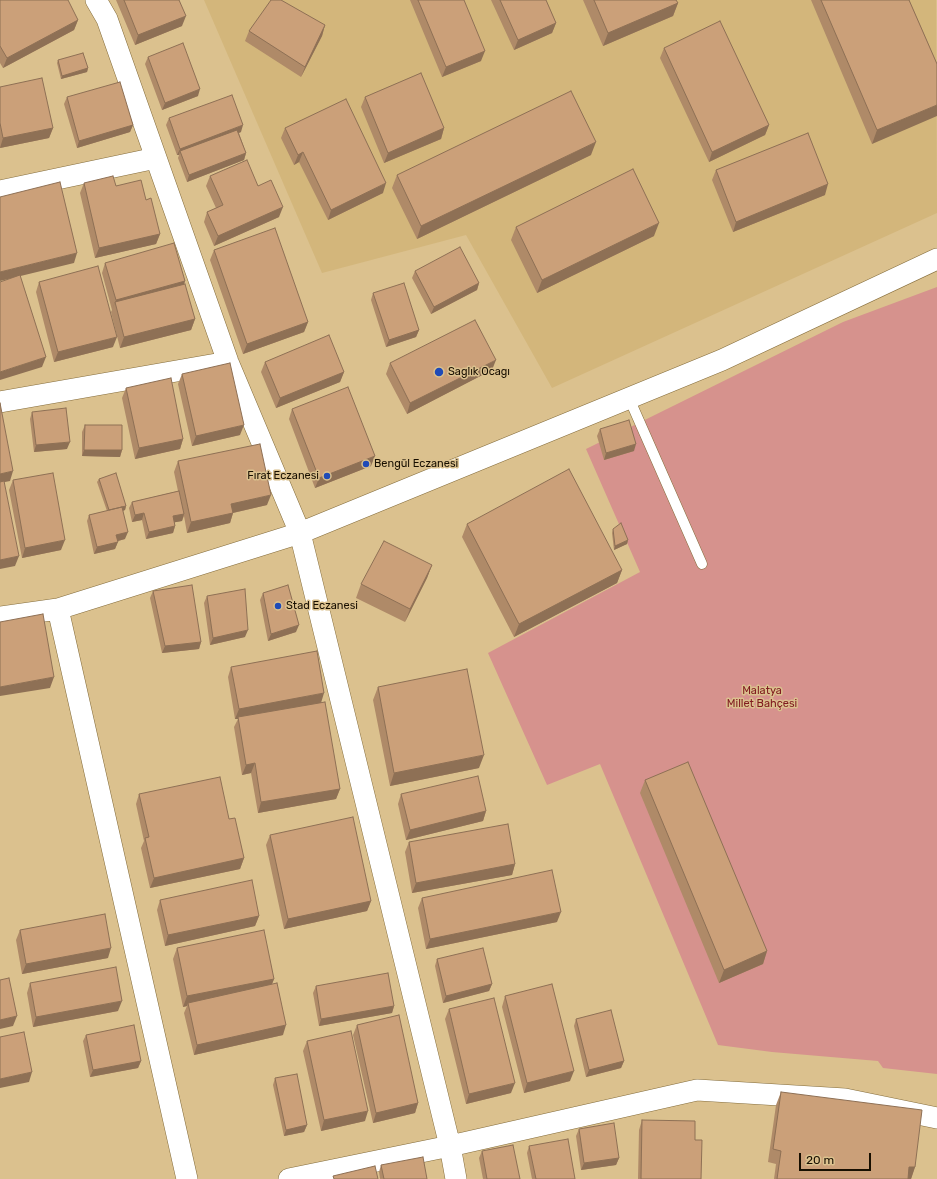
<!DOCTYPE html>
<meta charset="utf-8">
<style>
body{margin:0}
#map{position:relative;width:937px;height:1179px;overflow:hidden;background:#dbc18e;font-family:Rubik,sans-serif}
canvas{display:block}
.scale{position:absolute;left:799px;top:1153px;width:72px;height:18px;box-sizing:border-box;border:2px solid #180f00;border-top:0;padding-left:5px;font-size:12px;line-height:14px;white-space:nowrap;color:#180f00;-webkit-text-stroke:3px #dbc18e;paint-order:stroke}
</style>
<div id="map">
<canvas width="937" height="1179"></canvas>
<div class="scale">20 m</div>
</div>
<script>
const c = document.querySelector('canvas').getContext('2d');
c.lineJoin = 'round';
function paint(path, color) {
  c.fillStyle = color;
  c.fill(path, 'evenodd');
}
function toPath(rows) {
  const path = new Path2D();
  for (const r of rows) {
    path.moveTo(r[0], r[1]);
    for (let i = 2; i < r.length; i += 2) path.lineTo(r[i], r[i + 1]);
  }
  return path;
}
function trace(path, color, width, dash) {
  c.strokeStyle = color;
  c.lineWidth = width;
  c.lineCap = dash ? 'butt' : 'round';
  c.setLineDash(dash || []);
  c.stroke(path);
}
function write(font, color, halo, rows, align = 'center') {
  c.font = font + ' Rubik,sans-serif';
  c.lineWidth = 3;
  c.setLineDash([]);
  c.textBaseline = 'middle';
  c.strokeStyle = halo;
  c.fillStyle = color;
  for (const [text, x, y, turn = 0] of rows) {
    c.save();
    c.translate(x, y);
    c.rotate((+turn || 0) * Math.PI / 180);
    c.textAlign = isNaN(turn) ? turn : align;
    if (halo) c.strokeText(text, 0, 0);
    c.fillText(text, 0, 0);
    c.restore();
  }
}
paint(toPath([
 [204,0,936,0,937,213,552,388,466,235,322,273]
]), '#d3b67b');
paint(toPath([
 [937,287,937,1074,883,1068,878,1061,772,1052,718,1045,600,764,547,785,488,653,640,572,586,449,843,322]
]), '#d6928d');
const service = toPath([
 [629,398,702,564]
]);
const minor = toPath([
 [96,0,107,19,228,362,300,533,450,1146,456,1179],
 [0,191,156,158],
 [0,402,228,362],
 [58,609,300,533,722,360,937,259],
 [0,617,58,609,187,1179],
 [289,1179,450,1146,697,1090,845,1099,937,1118]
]);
trace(service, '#846c3b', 11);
trace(minor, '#846c3b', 22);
trace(service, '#fff', 10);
trace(minor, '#fff', 21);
paint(toPath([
 [0,0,78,20,74,30,3,68,0,63],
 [116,0,179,0,182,26,135,45],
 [410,0,464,0,481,61,442,77],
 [491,0,546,0,556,23,552,33,514,50],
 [583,0,676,0,678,3,673,16,603,46],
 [811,0,909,0,937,64,872,144],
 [325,25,322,36,301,77,245,41,249,31],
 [664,48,769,125,765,135,709,162,660,58],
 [148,57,198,96,162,110,145,64],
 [58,60,88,68,87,72,61,79,57,63],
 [0,87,53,128,49,138,0,148],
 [67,97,133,125,130,132,77,148,64,104],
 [365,97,444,128,441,139,384,163,361,107],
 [169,118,241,132,239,133,246,153,244,160,187,182,178,158,179,155,177,155,166,125],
 [285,128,383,193,328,220,299,162,294,165,281,138],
 [591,155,417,239,392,188,397,175],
 [716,170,825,195,733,232,712,180],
 [210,176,258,186,279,217,214,246,204,222,207,212,216,208,206,186],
 [84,183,116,186,146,200,160,234,156,244,95,258,80,193],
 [516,227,654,236,537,293,511,240],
 [214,250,308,322,304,332,243,354,210,260],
 [105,263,185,281,184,285,195,319,191,330,120,348,111,312,112,310,102,273],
 [415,271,479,283,477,290,431,314,412,278],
 [39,282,113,347,54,362,36,292],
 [373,293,419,330,416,337,386,347,371,300],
 [265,362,344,372,340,382,276,408,261,372],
 [390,363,492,370,407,414,386,374],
 [182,374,240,435,192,446,178,384],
 [126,388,183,439,180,449,135,459,122,398],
 [292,409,371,466,315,488,289,419],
 [32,412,67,449,34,452,30,419],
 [85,425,122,450,120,457,82,456,82,432],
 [600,429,634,451,604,460,597,436],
 [178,461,267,505,233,513,230,523,187,533,184,516,182,521,175,522,175,526,173,533,146,539,142,520,132,522,129,508,132,502,178,491,174,472],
 [99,479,126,506,125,510,123,511,125,539,118,541,115,549,94,554,87,521,89,515,107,511,97,482],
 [13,480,61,550,22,558,9,490],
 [467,524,622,570,617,583,514,637,462,537],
 [613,529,628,540,627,544,614,550,612,533],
 [432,565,427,578,405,622,356,598,361,584],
 [153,591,201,642,199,649,162,653,150,598],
 [263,593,296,632,268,641,260,600],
 [207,596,245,637,210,645,204,603],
 [231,667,321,703,340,789,336,799,258,813,251,773,242,775,234,727,238,719,235,719,228,677],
 [378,687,479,768,390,786,373,700],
 [645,780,767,951,763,964,719,983,640,793],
 [139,794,229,819,244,858,240,869,150,888,141,848,144,841,136,804],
 [401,794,486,811,483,821,406,840,398,804],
 [270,835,371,901,367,911,284,929,266,845],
 [409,842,515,864,512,875,412,893,405,852],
 [422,898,557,922,426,949,418,908],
 [160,900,259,916,255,926,165,946,157,910],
 [20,930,108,958,22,974,16,940],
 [177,948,274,979,272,984,283,1035,194,1055,184,1013,187,1006,183,1007,173,959],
 [437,959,492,984,489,991,443,1003,435,966],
 [30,983,118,1011,33,1027,27,993],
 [316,986,394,1006,392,1013,319,1026,313,993],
 [505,996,570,1081,524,1093,502,1007],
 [449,1009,511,1093,466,1104,445,1019],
 [576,1019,624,1061,621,1068,586,1077,574,1026],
 [357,1025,418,1103,415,1113,373,1123,353,1035],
 [86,1035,141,1061,138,1068,90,1077,83,1041],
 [307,1041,365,1121,321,1131,303,1051],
 [275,1078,307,1125,304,1132,284,1136,273,1085],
 [781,1092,915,1167,911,1179,774,1179,776,1164,768,1162,776,1105],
 [642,1120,701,1179,638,1179,639,1130],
 [579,1129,619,1158,616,1165,581,1170,576,1136],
 [529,1146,575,1179,532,1179,527,1153],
 [482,1151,520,1179,483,1179,479,1158],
 [381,1165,427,1179,380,1179,379,1172]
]), '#af8a68');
paint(toPath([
 [678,3,673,16,603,46,608,33],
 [186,16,182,26,135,45,138,35],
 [78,20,74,30,3,68,7,58],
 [556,23,552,33,514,50,518,40],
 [325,25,322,36,301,77,305,67],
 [485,51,481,61,442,77,446,67],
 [88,68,87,72,61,79,62,76],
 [200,89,198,96,162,110,165,103],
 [937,105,937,116,872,144,877,130],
 [133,125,130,132,77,148,79,141],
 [243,125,241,132,181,154,180,151,179,155,177,155,180,149],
 [769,125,765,135,709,162,712,152],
 [53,128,49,138,0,148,3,138],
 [444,128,441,139,384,163,388,153],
 [596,142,591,155,417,239,421,226],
 [303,152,299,162,294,165,298,155],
 [246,153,244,160,187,182,189,175],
 [386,183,383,193,328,220,331,210],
 [828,184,825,195,733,232,736,222],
 [283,207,279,217,214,246,218,236],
 [659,223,654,236,537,293,542,280],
 [160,234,156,244,95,258,99,248],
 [77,253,74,263,0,281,0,272],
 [185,281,181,292,115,302,112,310,116,300],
 [479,283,477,290,431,314,434,307],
 [195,319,191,330,120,348,124,337],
 [308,322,304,332,243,354,247,344],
 [419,330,416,337,386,347,389,340],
 [117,337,113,347,54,362,58,352],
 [46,357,42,367,0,380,0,372],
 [496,360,492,370,407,414,410,403],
 [344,372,340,382,276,408,280,398],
 [244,425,240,435,192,446,196,436],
 [183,439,180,449,135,459,139,448],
 [70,442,67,449,34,452,36,445],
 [636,444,634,451,604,460,606,453],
 [84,450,122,450,120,457,82,456],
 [375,456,371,466,315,488,319,478],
 [13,471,10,481,0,483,0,474],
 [271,495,267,505,228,514,231,504],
 [126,506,125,510,108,515,110,512],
 [144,513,142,520,132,522,135,515],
 [233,513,230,523,187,533,191,522],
 [184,514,182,521,171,523,173,516],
 [175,526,173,533,146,539,149,532],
 [128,532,125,539,114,542,116,535],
 [65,540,61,550,22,558,25,548],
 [628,540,627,544,614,550,615,546],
 [118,542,115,549,94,554,97,547],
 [19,556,15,566,0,569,0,560],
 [432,565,427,578,405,622,410,609],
 [622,570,617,583,514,637,519,624],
 [299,625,296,632,268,641,271,634],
 [248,630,245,637,210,645,213,638],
 [201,642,199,649,162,653,165,646],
 [54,677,50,688,0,696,0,687],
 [324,693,321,703,238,717,238,719,235,719,239,709],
 [484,755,479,768,390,786,394,773],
 [255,763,251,773,242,775,246,765],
 [340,789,336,799,258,813,261,802],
 [486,811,483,821,406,840,410,830],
 [244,858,240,869,150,888,154,878],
 [515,864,512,875,412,893,416,883],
 [371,901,367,911,284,929,288,919],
 [561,912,557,922,426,949,430,939],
 [259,916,255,926,165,946,168,935],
 [111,948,108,958,22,974,26,964],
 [767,951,763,964,719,983,724,970],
 [274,979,270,989,188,1003,187,1006,183,1007,187,996],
 [492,984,489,991,443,1003,446,996],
 [122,1001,118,1011,33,1027,36,1017],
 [394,1006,392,1013,319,1026,321,1019],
 [17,1016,13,1026,0,1029,0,1020],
 [286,1025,283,1035,194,1055,197,1045],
 [141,1061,138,1068,90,1077,93,1070],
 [624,1061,621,1068,586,1077,589,1070],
 [574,1071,570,1081,524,1093,527,1083],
 [32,1072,29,1082,0,1088,0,1079],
 [515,1083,511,1093,466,1104,469,1094],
 [418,1103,415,1113,373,1123,376,1113],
 [368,1111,365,1121,321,1131,324,1120],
 [307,1125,304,1132,284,1136,286,1130],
 [619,1158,616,1165,581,1170,584,1163],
 [909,1167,915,1167,911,1179,905,1179]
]), '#8e7055');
const building = toPath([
 [0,0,68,0,78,20,7,58,0,46,0,0],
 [124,0,179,0,186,16,138,35,124,0],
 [271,0,281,0,325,25,305,67,249,31,271,0],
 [418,0,464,0,485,51,446,67,418,0],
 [500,0,546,0,556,23,518,40,500,0],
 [594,0,676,0,678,3,608,33,594,0],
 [821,0,909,0,937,64,937,105,877,130,821,0],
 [720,21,769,125,712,152,664,48,720,21],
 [183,43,200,89,165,103,148,57,183,43],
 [83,53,88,68,62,76,58,60,83,53],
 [421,73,444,128,388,153,365,97,421,73],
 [42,78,53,128,3,138,0,123,0,87,42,78],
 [120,82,133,125,79,141,67,97,120,82],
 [571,91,596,142,421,226,397,175,571,91],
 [232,95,243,125,180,149,169,118,232,95],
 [346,99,386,183,331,210,303,152,298,155,285,128,346,99],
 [237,130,246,153,189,175,180,151,237,130],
 [808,133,828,184,736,222,716,170,808,133],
 [247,160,258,186,271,180,283,207,218,236,207,212,223,205,210,176,247,160],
 [633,169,659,223,542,280,516,227,633,169],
 [113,176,116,186,141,180,146,200,151,198,160,234,99,248,84,183,113,176],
 [60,182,77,253,0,272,0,197,60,182],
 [275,228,308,322,247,344,214,250,275,228],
 [174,243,185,281,116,300,105,263,174,243],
 [460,247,479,283,434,307,415,271,460,247],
 [98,266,117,337,58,352,39,282,98,266],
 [20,275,46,357,0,372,0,282,20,275],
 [404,283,419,330,389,340,373,293,404,283],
 [185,284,195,319,124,337,115,302,185,284],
 [475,320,496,360,410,403,390,363,475,320],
 [329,335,344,372,280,398,265,362,329,335],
 [230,363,244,425,196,436,182,374,230,363],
 [171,378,183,439,139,448,126,388,171,378],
 [348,387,375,456,319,478,292,409,348,387],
 [0,403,13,471,0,474,0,403],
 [66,408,70,442,36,445,32,412,66,408],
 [629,420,636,444,606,453,600,429,629,420],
 [85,425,122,425,122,450,84,450,85,425],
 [260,444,271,495,231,504,233,513,191,522,178,461,260,444],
 [569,469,622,570,519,624,467,524,569,469],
 [53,473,65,540,25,548,13,480,53,473],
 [116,473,126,506,109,510,99,479,116,473],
 [4,481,19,556,0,560,0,482,4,481],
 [179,491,184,514,173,516,175,526,149,532,144,513,135,515,132,502,179,491],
 [122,507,128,532,116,535,118,542,97,547,89,515,122,507],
 [621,523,628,540,615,546,613,529,621,523],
 [384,541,432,565,410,609,361,584,384,541],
 [192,585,201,642,165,646,153,591,192,585],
 [288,585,299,625,271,634,263,593,288,585],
 [245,589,248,630,213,638,207,596,245,589],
 [43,614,54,677,0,687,0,622,43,614],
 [317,651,324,693,239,709,231,667,317,651],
 [467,669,484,755,394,773,378,687,467,669],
 [325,702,340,789,261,802,255,763,246,765,238,717,325,702],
 [688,762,767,951,724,970,645,780,688,762],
 [478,776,486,811,410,830,401,794,478,776],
 [220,777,229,819,235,818,244,858,154,878,145,838,149,837,139,794,220,777],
 [353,817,371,901,288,919,270,835,353,817],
 [508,824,515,864,416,883,409,842,508,824],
 [552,870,561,912,430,939,422,898,552,870],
 [252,880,259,916,168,935,160,900,252,880],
 [105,914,111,948,26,964,20,930,105,914],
 [264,930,274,979,187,996,177,948,264,930],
 [483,948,492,984,446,996,437,959,483,948],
 [116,967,122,1001,36,1017,30,983,116,967],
 [388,973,394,1006,321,1019,316,986,388,973],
 [9,978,17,1016,0,1020,0,980,9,978],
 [277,983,286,1025,197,1045,188,1003,277,983],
 [552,984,574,1071,527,1083,505,996,552,984],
 [494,998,515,1083,469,1094,449,1009,494,998],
 [611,1010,624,1061,589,1070,576,1019,611,1010],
 [399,1015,418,1103,376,1113,357,1025,399,1015],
 [134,1025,141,1061,93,1070,86,1035,134,1025],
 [351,1031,368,1111,324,1120,307,1041,351,1031],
 [24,1032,32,1072,0,1079,0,1037,24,1032],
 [297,1074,307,1125,286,1130,275,1078,297,1074],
 [781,1092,922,1110,915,1167,909,1167,908,1179,777,1179,781,1151,773,1149,781,1092],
 [642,1120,695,1121,695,1140,702,1140,701,1179,641,1179,642,1120],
 [614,1123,619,1158,584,1163,579,1129,614,1123],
 [568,1139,575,1179,536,1179,529,1146,568,1139],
 [513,1145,520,1179,487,1179,482,1151,513,1145],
 [423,1157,427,1179,384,1179,381,1165,423,1157],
 [375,1166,378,1179,334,1179,333,1176,375,1166]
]);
paint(building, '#cba079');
trace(building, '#8e7055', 1);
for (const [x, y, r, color] of [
 [439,372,5,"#1f4ab7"],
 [366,464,4,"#1f4ab7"],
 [327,476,4,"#1f4ab7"],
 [278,606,4,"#1f4ab7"]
]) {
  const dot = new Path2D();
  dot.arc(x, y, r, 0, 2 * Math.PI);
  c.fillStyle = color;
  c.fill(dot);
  trace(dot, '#dbc18e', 1.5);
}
write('11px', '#180f00', '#dbc18e', [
 ["Saglık Ocagı",448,372],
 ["Bengül Eczanesi",374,464],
 ["Fırat Eczanesi",319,476,"right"],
 ["Stad Eczanesi",286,606]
], 'left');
write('11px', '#801c20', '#dbc18e', [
 ["Malatya",762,691],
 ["Millet Bahçesi",762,704]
]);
</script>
